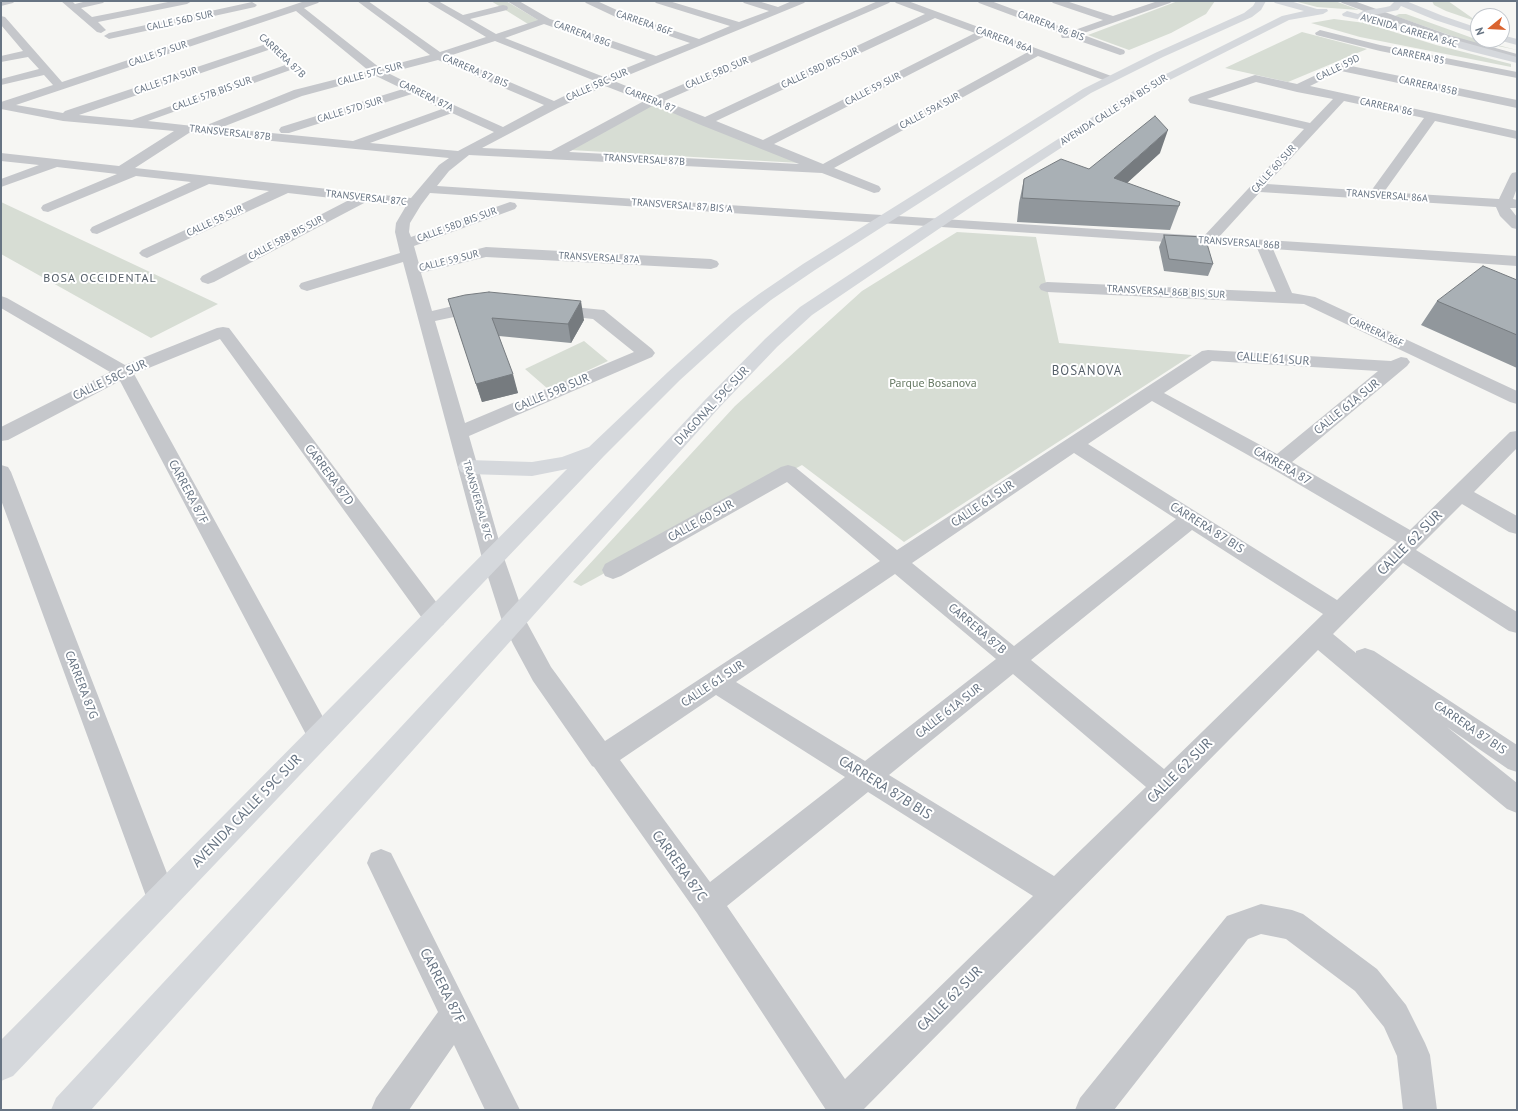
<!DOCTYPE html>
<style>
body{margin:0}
#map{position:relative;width:1518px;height:1111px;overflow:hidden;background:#f6f6f3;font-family:"PT Sans",sans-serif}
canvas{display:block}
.frame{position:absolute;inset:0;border:2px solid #677483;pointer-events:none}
.north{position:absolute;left:1470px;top:8px;width:40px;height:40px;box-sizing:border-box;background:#fff;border:1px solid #c2c7cd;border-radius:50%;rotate:252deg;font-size:11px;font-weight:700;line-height:16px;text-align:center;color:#677483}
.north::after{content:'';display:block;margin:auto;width:14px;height:18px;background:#da632f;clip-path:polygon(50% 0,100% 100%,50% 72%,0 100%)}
</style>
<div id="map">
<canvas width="1518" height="1111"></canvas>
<div class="frame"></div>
<div class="north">N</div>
</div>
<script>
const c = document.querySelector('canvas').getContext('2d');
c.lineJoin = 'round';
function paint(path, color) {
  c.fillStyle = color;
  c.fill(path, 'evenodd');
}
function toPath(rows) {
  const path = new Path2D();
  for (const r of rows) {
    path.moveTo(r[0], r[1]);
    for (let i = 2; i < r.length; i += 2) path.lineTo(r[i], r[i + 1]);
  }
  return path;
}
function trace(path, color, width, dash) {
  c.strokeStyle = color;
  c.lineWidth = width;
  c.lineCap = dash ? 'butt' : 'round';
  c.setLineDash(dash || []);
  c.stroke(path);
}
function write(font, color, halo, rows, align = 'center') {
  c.font = font + ' "PT Sans",sans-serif';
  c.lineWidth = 4;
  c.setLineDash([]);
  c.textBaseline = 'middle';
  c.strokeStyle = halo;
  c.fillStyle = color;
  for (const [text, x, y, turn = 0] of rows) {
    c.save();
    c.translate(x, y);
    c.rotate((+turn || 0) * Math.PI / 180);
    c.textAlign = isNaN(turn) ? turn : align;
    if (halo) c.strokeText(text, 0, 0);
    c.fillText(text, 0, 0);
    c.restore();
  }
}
paint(toPath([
 [491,1,506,1,540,21,528,24],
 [1178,1,1215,1,1206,14,1171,33,1129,50,1088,35],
 [1294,1,1335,1,1359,10,1317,7],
 [1432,1,1448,1,1478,22,1446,11,1434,5],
 [1399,14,1406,14,1478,40,1517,50,1493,45,1488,47,1461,39,1395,16],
 [1334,19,1365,23,1436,45,1511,64,1511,67,1360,37,1311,23],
 [1302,32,1367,49,1288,82,1225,68],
 [652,104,800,163,570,150],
 [1,202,218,304,151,338,1,254],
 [957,232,1036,237,1059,343,1192,355,904,542,802,465,581,586,573,582,735,406,862,291],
 [584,341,608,361,548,389,525,369]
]), '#d7ddd4');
paint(toPath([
 [1,1,15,1,13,3,1,6,1,1],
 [61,1,72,1,75,4,87,1,105,1,103,3,81,8,92,17,173,1,192,1,187,4,98,22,106,30,101,33,97,32,61,1],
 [305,1,320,1,318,3,304,8,380,68,430,55,357,1,368,1,440,52,486,37,426,1,438,1,463,15,503,5,507,6,508,8,507,10,470,19,496,34,538,20,507,1,519,1,550,19,656,56,690,43,622,20,586,3,584,1,597,1,630,16,699,39,730,26,656,3,654,1,669,1,739,22,769,11,744,3,742,1,758,1,778,7,792,1,806,1,804,3,614,81,653,97,878,1,891,1,889,3,664,101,705,117,925,14,896,3,894,1,908,1,1114,77,1116,79,1114,81,1106,81,1038,56,834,168,879,186,881,189,879,192,874,193,822,173,469,155,449,171,437,186,1204,236,1304,129,1190,103,1188,100,1190,97,1255,75,1297,84,1352,58,1358,61,1351,66,1517,100,1517,108,1341,71,1310,86,1517,131,1517,139,1435,121,1384,192,1499,199,1510,176,1512,173,1517,172,1517,188,1513,199,1517,200,1517,208,1510,208,1517,217,1517,229,1512,228,1500,216,1496,207,1260,192,1219,237,1517,256,1517,266,1273,249,1292,293,1315,297,1517,391,1517,404,1510,402,1304,304,1047,292,1041,290,1039,287,1041,284,1047,282,1276,292,1257,248,430,193,421,205,410,223,409,232,411,237,510,202,515,203,517,206,515,209,414,246,419,264,486,247,711,259,717,261,719,264,717,267,711,269,486,257,421,273,432,311,470,302,481,301,487,302,489,306,487,310,435,321,465,423,634,352,593,319,547,314,545,310,547,306,553,305,604,310,652,349,655,353,652,357,469,436,504,558,526,621,551,667,605,741,880,561,787,482,621,576,613,579,605,576,602,570,605,564,781,467,788,465,795,467,897,550,1202,351,1208,350,1391,361,1401,357,1407,358,1410,362,1407,366,1292,462,1410,530,1510,432,1517,431,1517,448,1474,492,1517,516,1517,534,1509,532,1462,504,1416,550,1517,612,1517,633,1509,631,1403,563,1333,634,1356,653,1356,651,1365,648,1374,651,1517,745,1517,772,1508,769,1447,727,1517,783,1517,813,1507,809,1478,785,1318,650,863,1110,826,1110,697,913,594,767,592,766,533,681,513,644,502,621,482,558,403,262,307,291,301,289,299,286,301,283,400,253,395,232,396,223,406,206,366,202,214,282,208,284,202,282,200,279,202,276,349,200,288,193,147,258,142,256,139,253,142,250,269,191,209,184,97,234,92,233,90,230,92,227,191,182,136,176,48,212,43,211,41,208,43,205,117,174,57,167,1,187,1,179,39,165,1,161,1,153,119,166,174,131,63,121,1,109,1,102,53,85,44,75,1,85,1,79,39,69,28,57,1,62,1,56,23,51,1,25,1,16,5,17,62,82,305,1],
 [296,11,369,71,294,90,202,127,148,121,296,68,298,66,296,64,288,64,132,120,79,115,274,48,275,46,270,43,266,44,65,111,63,113,16,105,296,11],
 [935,18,975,33,763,140,716,121,935,18],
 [544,24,646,60,604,77,505,38,544,24],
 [985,36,1028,52,823,164,774,144,985,36],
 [495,41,595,81,554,101,449,56,495,41],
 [438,60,544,105,503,127,456,106,421,89,419,87,414,86,388,73,438,60],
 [376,76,403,89,281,127,279,130,281,133,289,133,412,94,442,109,353,141,220,128,302,96,376,76],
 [1256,82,1297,92,1333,99,1310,123,1207,99,1256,82],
 [605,86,644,101,551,151,482,148,558,108,605,86],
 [1344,101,1424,118,1371,191,1267,184,1344,101],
 [654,105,701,125,799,164,569,152,654,105],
 [452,113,494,132,458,151,370,143,452,113],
 [189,133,449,158,439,165,411,198,135,168,189,133],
 [1212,361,1378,371,1277,454,1164,393,1212,361],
 [1152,401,1271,468,1397,542,1337,600,1088,444,1152,401],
 [1074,453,1176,519,1014,646,912,563,1074,453],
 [1192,530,1323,614,1164,769,1031,660,1192,530],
 [895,574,996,659,865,761,736,682,895,574],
 [1013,674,1146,787,1054,876,889,775,1013,674],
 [716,695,845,777,710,882,620,760,716,695],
 [868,792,1033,896,845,1079,727,906,868,792],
 [977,1,991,1,1072,31,1103,20,1053,3,1051,1,1066,1,1113,16,1158,1,1172,1,1170,3,1081,34,1124,50,1125,52,1124,54,1120,55,1071,38,1062,38,1061,36,1062,34,979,3,977,1],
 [1340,1,1354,1,1449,35,1517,54,1517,60,1441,39,1342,3,1340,1],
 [252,2,257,5,255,7,109,39,104,36,109,33,252,2],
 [1320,30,1380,45,1517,72,1517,78,1380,51,1316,35,1315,33,1320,30],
 [1,296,7,298,125,365,217,328,223,327,229,328,443,611,447,618,443,625,435,627,427,625,220,339,134,374,329,728,333,736,329,744,320,748,311,744,120,381,8,440,1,441,1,427,110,372,1,308,1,296],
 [1,465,8,467,11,472,177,899,172,909,162,914,152,909,147,899,1,500,1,465],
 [381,849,391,853,520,1110,485,1110,454,1045,409,1110,371,1110,376,1098,438,1012,367,863,371,853,381,849],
 [1261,904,1292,910,1303,914,1377,969,1406,1005,1425,1043,1430,1055,1437,1110,1403,1110,1397,1056,1384,1027,1355,991,1286,939,1261,934,1248,939,1114,1110,1075,1110,1080,1098,1227,916,1261,904]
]), '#c5c7cb');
paint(toPath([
 [1256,1,1266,1,1261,10,1252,17,1163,57,1091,93,815,270,771,300,744,322,680,380,604,456,13,1076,1,1081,1,1040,567,469,532,476,468,474,461,472,458,467,461,462,468,460,532,462,562,457,589,447,668,372,732,314,759,294,803,264,1083,89,1155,53,1244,13,1253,6,1256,1],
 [1273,1,1290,1,1317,9,1327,9,1328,11,1323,14,1289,20,1146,92,974,205,812,315,777,347,718,409,91,1110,51,1110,56,1098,704,401,765,339,800,307,964,199,1138,88,1282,16,1304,11,1275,3,1273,1],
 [1395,1,1406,1,1443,16,1478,28,1478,34,1435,20,1401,6,1398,10,1369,16,1517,57,1517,63,1469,51,1375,23,1343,16,1342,14,1347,11,1358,14,1363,11,1386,7,1390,6,1395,1],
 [1502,35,1517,39,1517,45,1498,40,1502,40,1502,35]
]), '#d5d8dc');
paint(toPath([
 [1160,153,1127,183,1179,206,1170,230,1017,222,1019,203,1024,179,1089,169],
 [1164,235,1213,264,1208,276,1164,271,1159,247],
 [1517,280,1517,368,1421,325,1437,301],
 [448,299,584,320,571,343,499,336,518,393,482,402]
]), '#91979c');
paint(toPath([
 [1168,130,1160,153,1106,202,1114,178],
 [581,301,584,320,571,343,568,324],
 [513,374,518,393,482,402,476,384]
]), '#767b7f');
const building = toPath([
 [1155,116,1168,130,1114,178,1180,202,1179,206,1022,198,1024,179,1061,159,1089,169,1155,116],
 [1164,235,1205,237,1213,264,1169,259,1164,235],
 [1483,266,1517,280,1517,335,1437,301,1483,266],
 [489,292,581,301,568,324,492,318,513,374,476,384,448,299,465,295,489,292]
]);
paint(building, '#a9b0b5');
trace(building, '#767b7f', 1);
write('10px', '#677483', '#fff', [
 ["CALLE 56D SUR",180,21,-12],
 ["CARRERA 86F",644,23,19],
 ["CARRERA 86 BIS",1051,26,20],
 ["AVENIDA CARRERA 84C",1409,31,16],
 ["CARRERA 88G",582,34,20],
 ["CARRERA 86A",1004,40,20],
 ["CALLE 57 SUR",158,54,-19],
 ["CARRERA 87B",282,56,43],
 ["CARRERA 85",1418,56,11],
 ["CALLE 58D BIS SUR",820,68,-25],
 ["CALLE 59D",1338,68,-26],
 ["CARRERA 87 BIS",475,71,23],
 ["CALLE 58D SUR",717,73,-23],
 ["CALLE 57C SUR",370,74,-15],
 ["CALLE 57A SUR",166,81,-19],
 ["CALLE 58C SUR",597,85,-24],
 ["CARRERA 85B",1428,86,12],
 ["CALLE 59 SUR",873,89,-27],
 ["CALLE 57B BIS SUR",212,94,-20],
 ["CARRERA 87A",426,96,26],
 ["CARRERA 87",650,100,22],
 ["CARRERA 86",1386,107,12],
 ["CALLE 57D SUR",350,110,-17],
 ["AVENIDA CALLE 59A BIS SUR",1114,110,-32],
 ["CALLE 59A SUR",930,111,-28],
 ["TRANSVERSAL 87B",230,133,6],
 ["TRANSVERSAL 87B",644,160,3],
 ["CALLE 60 SUR",1274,169,-48],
 ["TRANSVERSAL 86A",1387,196,4],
 ["TRANSVERSAL 87C",366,198,6],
 ["TRANSVERSAL 87 BIS A",682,206,4],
 ["CALLE 58 SUR",215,221,-25],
 ["CALLE 58D BIS SUR",457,225,-20],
 ["CALLE 58B BIS SUR",286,238,-28],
 ["TRANSVERSAL 86B",1239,243,4],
 ["TRANSVERSAL 87A",599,258,3],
 ["CALLE 59 SUR",449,261,-14],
 ["TRANSVERSAL 86B BIS SUR",1166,292,3],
 ["CARRERA 86F",1376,332,25],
 ["TRANSVERSAL 87C",477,500,74]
]);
c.letterSpacing = '1px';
write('12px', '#545e68', '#fff', [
 ["BOSA OCCIDENTAL",100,279]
]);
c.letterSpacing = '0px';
write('12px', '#677483', '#fff', [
 ["CALLE 61 SUR",1273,359,4],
 ["CALLE 58C SUR",110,380,-25],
 ["CALLE 59B SUR",552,393,-23],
 ["DIAGONAL 59C SUR",712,406,-47],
 ["CALLE 61A SUR",1347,407,-39],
 ["CARRERA 87",1282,466,30],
 ["CARRERA 87D",329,475,53],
 ["CARRERA 87F",188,492,62],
 ["CALLE 61 SUR",983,504,-34],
 ["CALLE 60 SUR",701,521,-29],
 ["CARRERA 87 BIS",1207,528,32],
 ["CARRERA 87B",977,629,40],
 ["CALLE 61 SUR",713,684,-34],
 ["CARRERA 87G",81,685,69],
 ["CALLE 61A SUR",949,711,-38],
 ["CARRERA 87 BIS",1470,728,34]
]);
write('12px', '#687a65', '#fff', [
 ["Parque Bosanova",933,384]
]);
c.letterSpacing = '1px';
write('13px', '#545e68', '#fff', [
 ["BOSANOVA",1087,371]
]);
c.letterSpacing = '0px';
write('14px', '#677483', '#fff', [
 ["CALLE 62 SUR",1410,543,-45],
 ["CALLE 62 SUR",1180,771,-45],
 ["CARRERA 87B BIS",885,788,32],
 ["AVENIDA CALLE 59C SUR",247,811,-46],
 ["CARRERA 87C",679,866,54],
 ["CARRERA 87F",442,986,63],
 ["CALLE 62 SUR",950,999,-45]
]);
</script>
